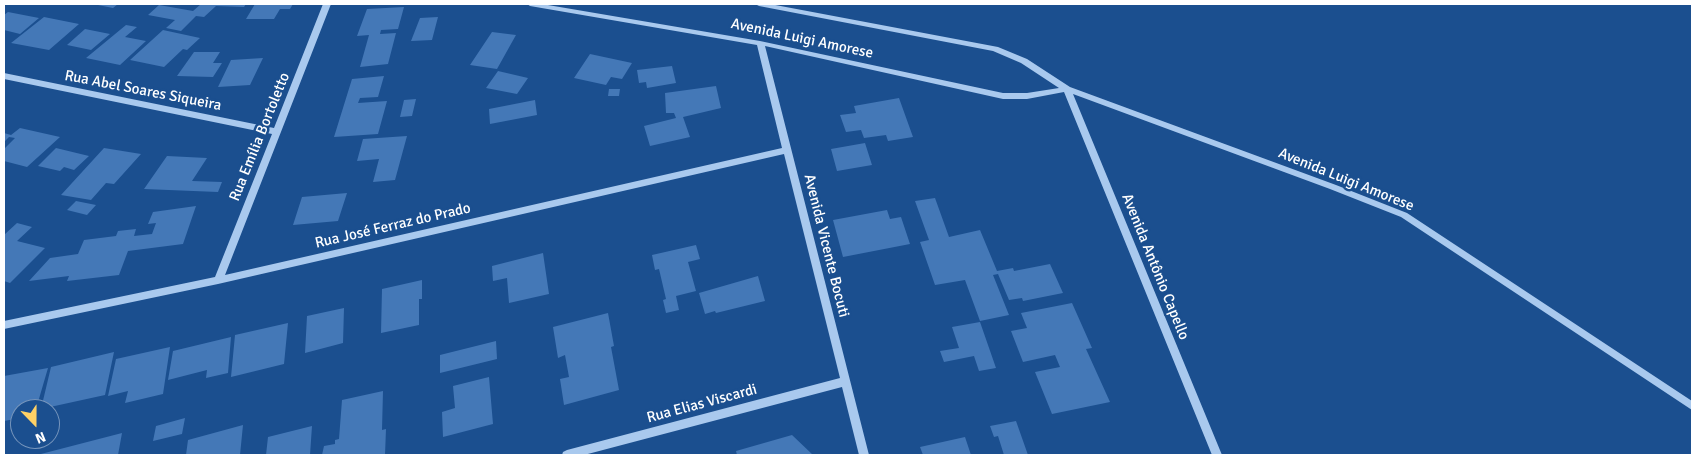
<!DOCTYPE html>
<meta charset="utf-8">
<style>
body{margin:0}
#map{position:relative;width:1696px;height:459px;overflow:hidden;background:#1b4f8f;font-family:Signika,sans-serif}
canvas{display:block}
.frame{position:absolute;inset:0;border:5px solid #fff;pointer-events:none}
.north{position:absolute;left:10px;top:399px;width:50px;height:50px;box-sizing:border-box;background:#1b4f8f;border:1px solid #7695bc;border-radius:50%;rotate:158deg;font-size:14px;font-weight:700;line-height:20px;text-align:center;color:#fff}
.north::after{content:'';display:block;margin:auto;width:18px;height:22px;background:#ffd166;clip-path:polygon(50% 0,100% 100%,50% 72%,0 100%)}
</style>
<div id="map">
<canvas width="1696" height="459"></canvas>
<div class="frame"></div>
<div class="north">N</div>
</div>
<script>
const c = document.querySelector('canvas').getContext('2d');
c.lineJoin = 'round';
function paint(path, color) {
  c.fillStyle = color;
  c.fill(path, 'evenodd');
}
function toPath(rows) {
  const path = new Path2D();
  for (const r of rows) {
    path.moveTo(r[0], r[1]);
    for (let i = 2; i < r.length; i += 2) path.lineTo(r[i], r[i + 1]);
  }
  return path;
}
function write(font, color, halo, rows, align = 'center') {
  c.font = font + ' Signika,sans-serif';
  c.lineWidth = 5;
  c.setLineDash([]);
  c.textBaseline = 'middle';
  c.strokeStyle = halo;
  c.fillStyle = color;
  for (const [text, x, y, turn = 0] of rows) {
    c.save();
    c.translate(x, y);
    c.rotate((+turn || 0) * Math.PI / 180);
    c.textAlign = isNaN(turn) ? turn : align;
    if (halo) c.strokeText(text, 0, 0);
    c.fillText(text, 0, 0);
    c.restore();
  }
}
paint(toPath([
 [99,4,118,4,113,8,98,5],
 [201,4,246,4,244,7,216,6,204,17,196,16,181,31,166,28,175,20,148,15,159,5,193,11],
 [255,4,293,4,290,9,280,9,274,19,246,19],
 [404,7,398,29,381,30,380,34,396,33,388,64,360,67,369,35,357,36,367,9],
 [8,12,39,18,20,34,4,30,4,15],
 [44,17,79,24,49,50,11,43],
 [438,17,432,40,411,41,420,18],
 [126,25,137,27,125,37,146,41,120,65,86,58],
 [85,29,110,34,91,50,67,45],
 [163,30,200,38,187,50,183,49,164,67,130,60],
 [492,32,516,35,497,69,470,65],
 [194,52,220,52,213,63,222,63,213,77,177,76],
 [590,54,632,63,622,79,611,77,606,85,574,78],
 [263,58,250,85,218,87,231,60],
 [672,66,676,83,647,88,646,82,639,83,637,70],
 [498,71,528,78,517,94,486,88],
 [384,76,378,97,360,98,358,103,387,101,378,134,334,137,352,79],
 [716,86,721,108,683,117,690,137,650,146,644,126,676,118,674,113,666,113,665,93],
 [609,89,620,89,619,96,608,96],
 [899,98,913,137,888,141,886,135,864,138,861,130,846,132,840,115,856,113,854,106],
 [416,99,412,116,400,117,404,100],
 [535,100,537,115,490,124,489,109],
 [20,128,60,137,27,167,4,161,4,149,15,138,9,137,4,142,4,133,11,135],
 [407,136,395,180,373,182,379,159,357,161,363,139],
 [865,143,872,165,837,171,831,149],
 [56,148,89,156,74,170,64,167,60,171,38,166],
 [104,148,141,154,114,184,106,183,91,200,61,195],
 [167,156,207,158,192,181,222,182,218,192,144,189],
 [347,193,338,221,293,225,302,197],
 [935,198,949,237,980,230,997,271,1013,268,1014,271,1050,264,1063,293,1023,301,1022,298,1009,300,998,274,993,275,1009,315,980,321,965,280,935,285,920,242,929,240,915,201],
 [76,201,96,205,87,215,67,210],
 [196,206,183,244,128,251,119,275,67,281,69,276,29,281,50,258,78,254,84,240,116,236,118,231,136,229,134,236,152,234,156,223,148,224,153,212],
 [887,210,890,219,901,217,910,244,843,257,833,220],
 [17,223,32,227,17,241,45,248,10,283,4,281,4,235],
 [696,245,700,259,688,262,696,291,676,296,679,310,666,313,663,300,666,299,659,269,655,270,652,255],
 [543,253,549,294,509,303,507,278,493,281,492,266],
 [758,276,765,301,716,313,715,311,705,314,699,293],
 [422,280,422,299,419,299,419,325,381,333,382,289],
 [1072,303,1092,348,1086,349,1110,402,1052,414,1035,372,1060,367,1055,355,1023,362,1011,331,1027,328,1021,313],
 [344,308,343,343,305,353,307,316],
 [608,313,614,346,611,347,619,390,564,405,560,379,569,377,565,355,558,358,553,327],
 [980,322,996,368,979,371,974,356,944,362,940,351,959,348,952,327],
 [288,323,284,364,231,377,235,335],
 [231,337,228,373,206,378,207,370,168,380,173,351],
 [496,341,497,359,440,373,440,355],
 [170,347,163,394,125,403,128,391,108,396,116,359],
 [114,352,105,395,41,409,51,367],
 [48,368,36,409,20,409,20,420,14,422,15,419,4,421,4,376],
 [489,377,493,424,443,437,442,412,455,408,453,386],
 [383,391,382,430,386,429,385,455,322,455,324,446,335,444,335,440,339,439,342,400],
 [185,418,182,434,153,441,156,426],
 [1016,421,1028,455,1004,455,998,436,994,437,990,426],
 [243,425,240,455,186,455,188,440],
 [312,426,310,455,266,455,268,437],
 [122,433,118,455,37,455],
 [792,435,813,455,737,455,736,451],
 [965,437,971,455,923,455,920,447]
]), '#4478b7');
paint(toPath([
 [323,4,331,4,225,275,782,148,757,45,530,6,527,4,542,4,760,41,1003,93,1027,93,1059,88,1021,63,993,51,759,6,755,4,770,4,998,47,1027,59,1070,87,1336,185,1407,213,1692,401,1692,410,1401,217,1330,189,1073,94,1222,455,1212,455,1064,92,1027,99,1003,99,765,46,869,455,859,455,842,387,584,455,562,455,563,452,567,450,840,378,784,154,218,284,4,329,4,321,215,277,272,134,4,79,4,73,274,128,323,4]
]), '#a9c9ee');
write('15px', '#fff', '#1b4f8f', [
 ["Avenida Luigi Amorese",802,39,12],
 ["Rua Abel Soares Siqueira",143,91,11],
 ["Rua Emília Bortoletto",260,137,-68],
 ["Avenida Luigi Amorese",1346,180,22],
 ["Rua José Ferraz do Prado",393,226,-13],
 ["Avenida Vicente Bocuti",826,246,76],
 ["Avenida Antônio Capello",1155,267,68],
 ["Rua Elias Viscardi",702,404,-15]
]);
</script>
